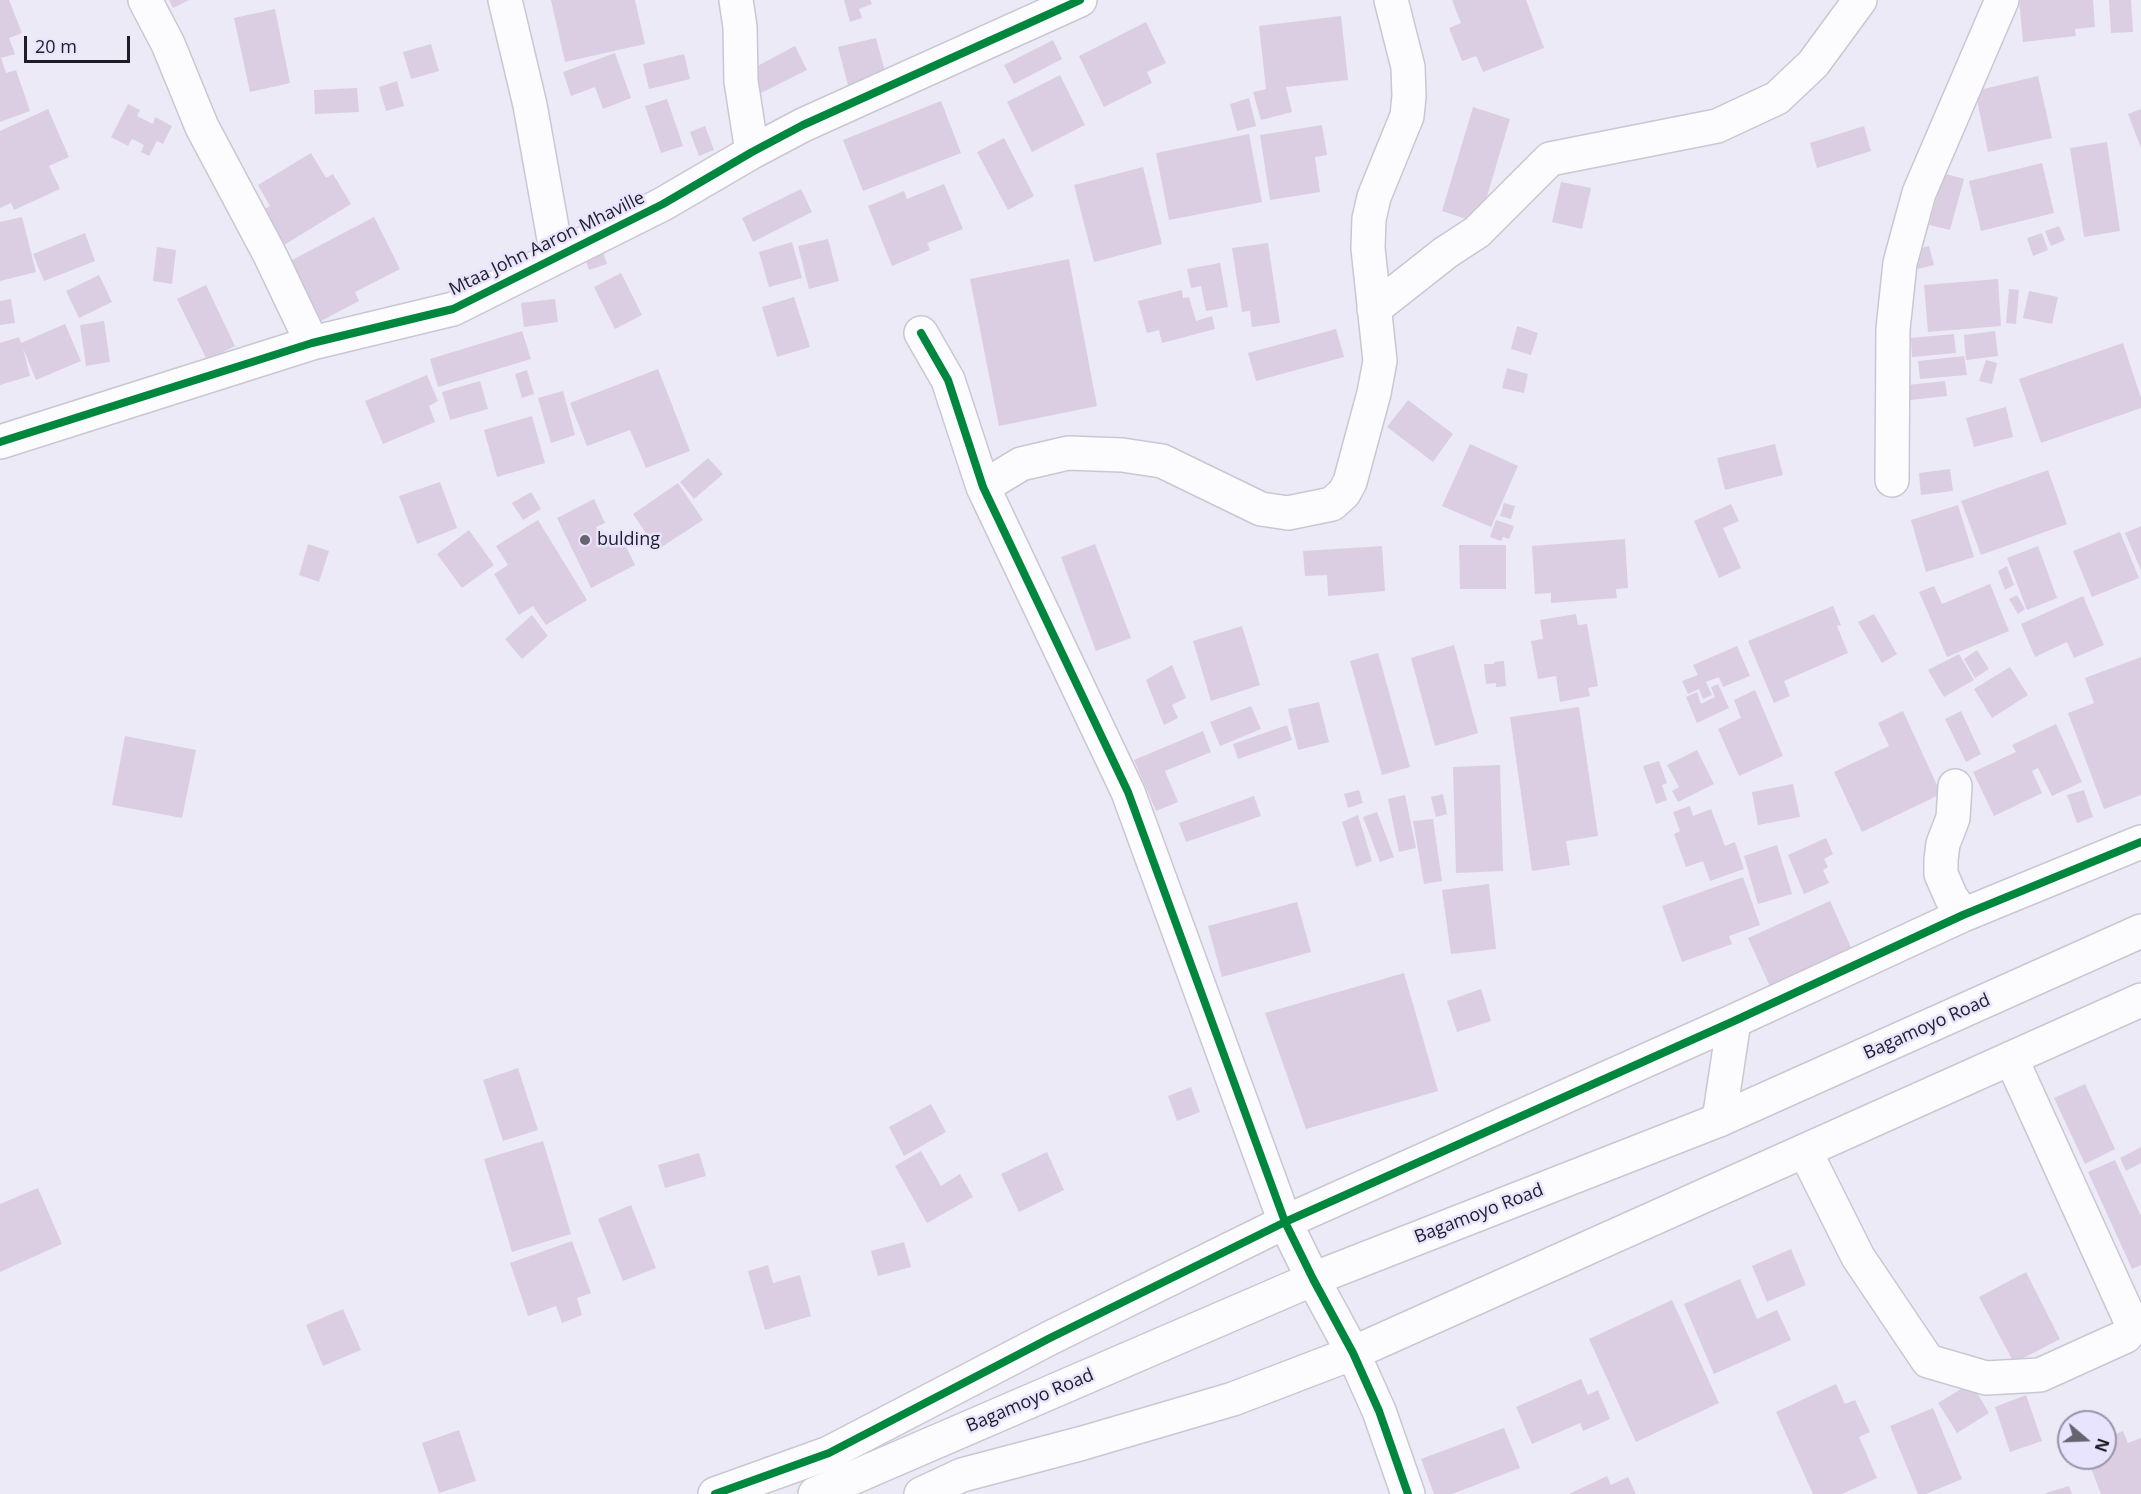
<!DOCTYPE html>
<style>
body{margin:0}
#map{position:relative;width:2141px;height:1494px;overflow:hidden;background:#eceaf7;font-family:"Open Sans",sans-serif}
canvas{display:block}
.north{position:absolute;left:2057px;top:1410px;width:60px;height:60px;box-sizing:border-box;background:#e9e4fd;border:2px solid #9894a7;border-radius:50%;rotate:109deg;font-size:16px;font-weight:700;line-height:24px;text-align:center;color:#1e1c27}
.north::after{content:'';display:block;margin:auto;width:21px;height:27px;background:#666470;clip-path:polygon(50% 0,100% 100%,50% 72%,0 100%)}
.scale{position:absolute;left:24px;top:36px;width:106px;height:27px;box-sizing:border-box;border:3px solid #1e1c27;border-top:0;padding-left:8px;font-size:18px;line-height:21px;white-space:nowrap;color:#1e1c27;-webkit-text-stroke:4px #e9e4fd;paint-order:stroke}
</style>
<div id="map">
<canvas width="2141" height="1494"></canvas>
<div class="north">N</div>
<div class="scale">20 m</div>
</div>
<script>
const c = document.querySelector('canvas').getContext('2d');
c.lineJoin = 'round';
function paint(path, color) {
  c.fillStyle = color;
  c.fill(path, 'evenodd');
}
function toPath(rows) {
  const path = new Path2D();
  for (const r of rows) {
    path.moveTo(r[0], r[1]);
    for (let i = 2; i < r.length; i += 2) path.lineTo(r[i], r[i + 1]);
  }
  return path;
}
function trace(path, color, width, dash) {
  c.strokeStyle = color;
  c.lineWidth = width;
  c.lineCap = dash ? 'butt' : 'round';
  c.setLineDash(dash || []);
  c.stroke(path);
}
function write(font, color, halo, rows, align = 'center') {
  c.font = font + ' "Open Sans",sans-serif';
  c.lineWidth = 5;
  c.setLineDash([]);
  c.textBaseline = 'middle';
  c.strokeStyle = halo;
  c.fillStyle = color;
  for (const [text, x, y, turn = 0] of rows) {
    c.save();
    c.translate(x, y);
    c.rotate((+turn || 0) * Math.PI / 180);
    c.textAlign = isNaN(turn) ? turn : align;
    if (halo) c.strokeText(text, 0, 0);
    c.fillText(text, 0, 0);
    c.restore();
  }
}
paint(toPath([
 [0,0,9,0,22,33,9,38,15,54,1,58,6,73,16,70,30,111,0,122],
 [169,0,189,0,173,8],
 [551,0,635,0,645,44,565,62],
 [844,0,870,0,872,4,859,9,862,18,850,22],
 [1452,0,1526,0,1544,48,1483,72,1476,56,1462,61,1449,28,1461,23],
 [2019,0,2093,0,2095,27,2075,29,2076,36,2023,42],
 [2109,0,2131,0,2133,32,2111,33],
 [275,9,290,83,250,92,234,18],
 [1341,16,1348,80,1286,87,1292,112,1261,120,1253,92,1266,89,1259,26],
 [1146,22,1166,63,1147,72,1152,83,1104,107,1079,56],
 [876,38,887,79,849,89,838,47],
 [1053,40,1062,59,1014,84,1004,65],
 [431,44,439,71,411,79,403,52],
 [795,46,807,70,759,94,748,71],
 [615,53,631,98,603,109,595,87,571,96,563,72],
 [684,54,690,79,649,89,643,64],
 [1060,75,1085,125,1032,152,1007,102],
 [2038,76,2052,138,1988,152,1975,91],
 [397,81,404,106,386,111,379,87],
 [357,88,359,112,315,114,314,90],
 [1249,98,1256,126,1237,131,1230,104],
 [667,99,683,146,661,153,645,106],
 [941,101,961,153,863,191,843,140],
 [128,104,140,110,137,116,153,124,155,117,172,126,163,144,157,141,149,156,141,152,144,145,132,139,128,146,111,137],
 [1473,107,1510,119,1479,223,1442,211],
 [48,109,69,157,49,166,60,189,14,210,11,203,0,208,0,131],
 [2141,109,2141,148,2128,114],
 [1322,125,1327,155,1315,157,1320,192,1270,200,1260,135],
 [705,126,714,150,699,156,690,132],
 [1864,126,1871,151,1817,168,1810,143],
 [1249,134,1262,202,1169,220,1156,153],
 [1004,138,1034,196,1008,210,977,152],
 [2107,142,2120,231,2084,237,2070,148],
 [311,153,326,178,333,174,351,204,284,245,263,210,270,206,258,185],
 [2042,163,2054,213,1981,231,1969,181],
 [1143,167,1162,244,1094,262,1074,185],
 [1943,173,1964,179,1950,230,1929,225],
 [1561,182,1591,188,1582,229,1552,222],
 [944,184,963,229,927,243,930,250,892,266,868,206,904,191,907,199],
 [801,189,812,212,753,242,742,218],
 [22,217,36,272,0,281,0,222],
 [374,217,400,269,355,292,359,301,321,321,290,261],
 [2059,226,2065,240,2051,246,2045,231],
 [85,233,95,261,44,281,33,254],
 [2042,233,2048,250,2033,256,2027,238],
 [828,239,839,281,809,289,798,246],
 [599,240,607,264,589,270,581,246],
 [792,242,802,278,769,287,759,252],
 [1268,243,1280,323,1252,327,1250,311,1242,312,1232,248],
 [1929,246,1934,265,1918,269,1913,251],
 [157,247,176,250,172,284,153,281],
 [1069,259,1097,406,999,426,970,279],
 [1220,263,1228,307,1206,311,1201,286,1191,288,1187,269],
 [621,273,642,315,615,329,594,287],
 [99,275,112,302,79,318,66,291],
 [1998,279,2001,326,1928,332,1924,285],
 [206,285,235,346,207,360,177,299],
 [2009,289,2019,290,2016,324,2006,323],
 [1182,290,1183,298,1189,297,1196,321,1212,316,1215,329,1162,343,1159,330,1147,333,1138,301],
 [2029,291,2058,297,2052,324,2023,318],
 [794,297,810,347,777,357,762,307],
 [11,299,15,323,0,325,0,301],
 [555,299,558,322,524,327,521,303],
 [104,321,110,362,86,366,80,325],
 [65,324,81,361,36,380,23,348,30,376,0,385,0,343,19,337,21,343],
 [1517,326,1538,333,1531,355,1511,349],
 [1336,329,1344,357,1256,381,1248,353],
 [522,331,531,359,438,387,430,359],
 [1995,331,1998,356,1966,360,1964,335],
 [1954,334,1956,353,1912,357,1911,338],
 [2123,343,2141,398,2141,408,2041,443,2019,379],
 [1964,356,1967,375,1920,379,1918,361],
 [1986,360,1997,363,1992,384,1979,381],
 [1507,368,1528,374,1524,393,1502,388],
 [658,369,690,451,646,468,630,430,587,446,570,403],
 [527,370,534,394,522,398,515,374],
 [427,375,438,401,429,406,435,422,383,444,365,401],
 [480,381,488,409,450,420,442,392],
 [1945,381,1947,396,1910,400,1908,385],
 [563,391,575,435,551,443,538,398],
 [1408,400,1453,434,1433,462,1387,427],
 [2006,407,2013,437,1974,447,1966,418],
 [532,416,545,463,497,477,484,430],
 [1470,444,1518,466,1491,527,1442,506],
 [1775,444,1783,475,1725,490,1717,458],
 [708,458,723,474,694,499,680,482],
 [1950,469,1953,491,1921,495,1919,473],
 [2048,470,2067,524,1981,555,1961,501],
 [440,482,457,528,417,544,399,496],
 [678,483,703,520,657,550,633,514],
 [531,492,541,509,523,520,512,503],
 [594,499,605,523,596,527,605,544,621,536,635,565,591,588,557,518],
 [1504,503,1515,506,1511,519,1500,516],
 [1731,504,1739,521,1723,528,1741,568,1719,578,1694,521],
 [1958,505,1974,557,1926,572,1911,520],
 [538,520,587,600,546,625,533,606,519,615,494,574,508,565,496,546],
 [1496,520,1514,526,1509,539,1503,537,1501,541,1490,537],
 [2141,526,2141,570,2125,533],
 [469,530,494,565,462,588,437,554],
 [2120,532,2139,578,2092,597,2073,551],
 [1625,539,1628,588,1616,589,1617,598,1551,603,1551,593,1535,594,1532,546],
 [308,544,329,551,319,582,299,575],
 [1095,544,1131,638,1096,651,1061,557],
 [1459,545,1506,545,1506,589,1460,589],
 [1382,546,1385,591,1328,596,1327,575,1305,576,1303,551],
 [2038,546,2057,598,2027,610,2007,558],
 [2007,566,2014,585,2005,590,1998,571],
 [1990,584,2009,631,1947,657,1919,592,1934,586,1942,604],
 [2017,595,2025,609,2018,614,2009,599],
 [2083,596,2104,645,2074,658,2067,642,2035,657,2021,624],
 [1833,606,1841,625,1837,626,1848,653,1784,681,1790,696,1774,703,1748,641],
 [1576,614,1578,625,1587,624,1598,686,1588,688,1590,696,1560,702,1556,676,1538,679,1531,641,1543,639,1540,620],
 [1874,614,1897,654,1882,663,1858,622],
 [532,615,548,636,522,659,505,639],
 [1242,626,1260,685,1211,701,1193,641],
 [1454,645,1478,733,1435,746,1411,658],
 [1737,646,1750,676,1723,687,1719,677,1706,682,1712,695,1703,699,1699,689,1688,694,1682,681,1698,675,1693,665],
 [1977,650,1989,669,1975,678,1964,659],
 [1378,653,1410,767,1382,775,1350,661],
 [1959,654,1974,680,1944,697,1928,670],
 [2141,657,2141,795,2104,809,2068,713,2094,703,2085,678],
 [1504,661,1506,686,1496,687,1496,683,1486,684,1484,664,1494,664,1494,662],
 [1172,665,1186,698,1172,705,1178,718,1164,725,1146,680],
 [2010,667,2028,695,1992,718,1974,689],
 [1718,684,1729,708,1697,723,1686,697,1697,692,1701,704,1715,697,1711,687],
 [1755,690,1783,756,1739,776,1718,729,1741,718,1734,700],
 [1319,702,1329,742,1298,750,1288,709],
 [1251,706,1261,729,1220,746,1210,722],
 [1579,707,1598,836,1566,841,1570,865,1532,871,1510,717],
 [1903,711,1941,794,1862,832,1834,772,1889,746,1878,723],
 [1961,711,1981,754,1966,762,1945,719],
 [2056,724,2082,782,2052,796,2038,768,2032,771,2042,793,1994,816,1973,772,2016,752,2012,745],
 [1287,725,1292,740,1238,759,1233,744],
 [1203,731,1211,752,1165,771,1178,802,1156,811,1134,760],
 [125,736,196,750,182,818,112,805],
 [1697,750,1714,784,1678,802,1672,791,1679,787,1667,765],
 [1659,761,1667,783,1662,785,1667,800,1656,804,1643,766],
 [1500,765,1503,871,1456,873,1453,767],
 [1793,784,1800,817,1758,825,1752,792],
 [1359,790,1363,803,1348,808,1344,794],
 [2084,790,2093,817,2077,823,2067,795],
 [1443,794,1447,814,1436,817,1431,797],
 [1405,795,1416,848,1399,852,1388,799],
 [1254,796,1261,816,1186,842,1179,823],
 [1690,806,1693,816,1711,809,1725,846,1735,842,1744,869,1710,881,1703,861,1686,867,1674,834,1680,831,1673,812],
 [1377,812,1394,857,1380,862,1363,817],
 [1358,815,1372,861,1356,867,1342,822],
 [1433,819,1442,881,1424,884,1413,821],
 [1826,838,1833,854,1824,859,1828,867,1823,870,1829,883,1804,894,1788,855],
 [1777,845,1792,894,1758,904,1744,856],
 [1743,877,1760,925,1729,936,1732,944,1682,962,1662,906],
 [1489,884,1496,949,1451,954,1442,890],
 [1830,901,1854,954,1772,991,1748,938],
 [1297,902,1311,952,1222,977,1208,926],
 [1404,973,1438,1091,1306,1129,1265,1013],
 [1481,989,1491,1021,1457,1032,1447,1001],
 [518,1068,538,1130,503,1141,483,1080],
 [2085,1084,2115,1149,2085,1164,2054,1098],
 [1191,1087,1200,1112,1177,1121,1168,1096],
 [931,1104,946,1132,904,1156,889,1127],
 [543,1141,571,1234,512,1252,484,1159],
 [2141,1147,2141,1163,2126,1171,2120,1158],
 [921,1151,941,1186,960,1174,973,1197,927,1223,895,1166],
 [1047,1152,1064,1190,1019,1212,1001,1174],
 [699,1153,706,1176,665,1188,658,1165],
 [2115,1160,2141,1216,2141,1265,2132,1269,2088,1172],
 [38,1188,62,1244,0,1272,0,1204],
 [631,1205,656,1268,623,1281,598,1219],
 [572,1241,591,1293,577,1298,582,1315,562,1323,556,1306,528,1316,510,1263],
 [904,1242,911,1267,878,1276,871,1251],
 [1791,1249,1806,1285,1767,1302,1752,1266],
 [768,1265,773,1283,800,1275,811,1316,765,1330,748,1271],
 [2026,1272,2060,1339,2014,1363,1979,1297],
 [1740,1279,1757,1319,1777,1310,1791,1340,1714,1374,1684,1304],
 [1672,1300,1719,1403,1636,1442,1589,1339],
 [343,1309,361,1350,323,1366,306,1325],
 [1581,1379,1588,1395,1598,1390,1610,1419,1583,1431,1580,1423,1532,1444,1516,1407],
 [1971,1383,1989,1413,1957,1433,1938,1403],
 [1836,1384,1845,1404,1855,1400,1870,1432,1859,1437,1877,1478,1842,1494,1813,1494,1776,1412],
 [2026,1395,2042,1441,2010,1452,1995,1407],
 [1933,1408,1962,1479,1926,1494,1918,1494,1890,1426],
 [1504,1428,1520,1468,1452,1494,1434,1494,1421,1459],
 [459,1430,476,1481,439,1493,422,1443],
 [2123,1431,2128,1443,2141,1438,2141,1494,2101,1494,2087,1458,2105,1458,2105,1438],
 [1607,1476,1611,1485,1628,1477,1636,1494,1569,1494],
 [2069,1486,2072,1494,2046,1494,2046,1493]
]), '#dbcee2');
const minor = toPath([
 [145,0,168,44,202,127,269,253,312,343],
 [505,0,530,105,557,256],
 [736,0,740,27,741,81,752,152],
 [1374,309,1445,253,1477,232,1550,159,1717,126,1777,98,1813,64,1860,0],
 [921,333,948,380,983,487,1128,792,1285,1222,1313,1279,1353,1353,1379,1411,1408,1494],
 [0,442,312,343,453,309,663,204,752,152,803,125,1080,0],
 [1892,480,1893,329,1900,263,1919,193,2002,0],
 [983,487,1021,464,1068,453,1122,455,1162,461,1261,509,1288,513,1332,504,1344,493,1350,482,1374,393,1380,361,1368,248,1369,219,1374,197,1407,116,1409,96,1408,67,1391,0],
 [1955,786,1953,818,1943,844,1941,860,1941,874,1951,897,1963,915],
 [1719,1120,1734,1021],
 [1805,1151,1858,1257,1928,1361,1986,1378,2040,1375,2126,1336,2133,1326,2011,1058],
 [715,1494,829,1453,1050,1338,1285,1222,1734,1021,1963,915,2141,842],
 [921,1494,962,1475,1083,1443,1233,1399,1353,1353,2141,1000]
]);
const highway = toPath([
 [815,1494,1313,1279,1719,1120,2141,931]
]);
trace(minor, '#c9c7d2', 36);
trace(highway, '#c9c7d2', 36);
trace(minor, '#fcfcfe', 33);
trace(highway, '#fcfcfe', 33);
trace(toPath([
 [921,333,948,380,983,487,1128,792,1285,1222,1313,1279,1353,1353,1379,1411,1408,1494],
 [0,442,312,343,453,309,663,204,752,152,803,125,1080,0],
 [715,1494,829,1453,1050,1338,1285,1222,1734,1021,1963,915,2141,842]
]), '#00873e', 8);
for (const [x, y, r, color] of [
 [585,540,6,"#666470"]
]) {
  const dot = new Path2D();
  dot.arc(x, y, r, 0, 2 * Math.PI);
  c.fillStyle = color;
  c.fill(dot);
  trace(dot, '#e9e4fd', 2);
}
write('18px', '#1e1c27', '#e9e4fd', [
 ["Mtaa John Aaron Mhaville",547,244,-26],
 ["Bagamoyo Road",1927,1027,-24],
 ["Bagamoyo Road",1479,1214,-21],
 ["Bagamoyo Road",1030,1401,-23]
]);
write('18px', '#1e1c27', '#e9e4fd', [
 ["bulding",597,540]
], 'left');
</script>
